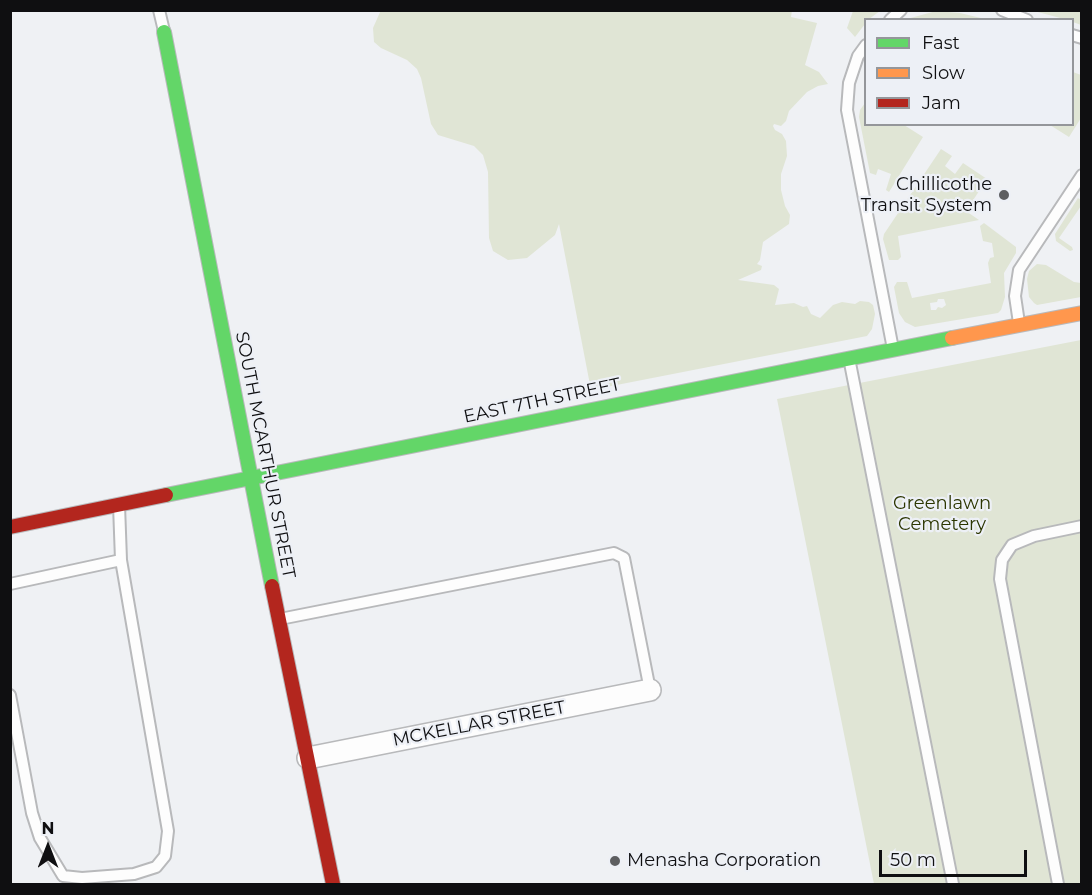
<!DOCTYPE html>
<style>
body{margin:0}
#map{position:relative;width:1092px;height:895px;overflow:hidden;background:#eff1f4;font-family:Montserrat,sans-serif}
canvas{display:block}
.frame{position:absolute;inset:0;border:12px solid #0f0f11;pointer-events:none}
.legend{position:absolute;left:864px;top:18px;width:210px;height:108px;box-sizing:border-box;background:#edf0f6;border:2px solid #94969a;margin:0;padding:8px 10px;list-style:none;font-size:18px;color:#0f0f11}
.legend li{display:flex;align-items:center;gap:12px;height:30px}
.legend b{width:30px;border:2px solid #94969a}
.north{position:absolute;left:18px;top:817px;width:60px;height:60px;-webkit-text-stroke:4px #edf0f6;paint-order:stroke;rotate:0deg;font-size:16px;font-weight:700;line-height:24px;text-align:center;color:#0f0f11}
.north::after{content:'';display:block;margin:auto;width:21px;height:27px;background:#0f0f11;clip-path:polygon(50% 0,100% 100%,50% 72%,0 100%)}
.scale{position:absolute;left:879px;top:850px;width:148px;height:27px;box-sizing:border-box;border:3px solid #0f0f11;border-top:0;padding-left:8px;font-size:18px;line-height:21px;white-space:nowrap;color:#0f0f11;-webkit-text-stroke:4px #edf0f6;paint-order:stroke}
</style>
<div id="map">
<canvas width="1092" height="895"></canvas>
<div class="frame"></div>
<ul class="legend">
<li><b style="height:8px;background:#63d668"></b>Fast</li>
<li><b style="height:8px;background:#ff974d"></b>Slow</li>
<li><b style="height:8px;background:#b3261e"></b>Jam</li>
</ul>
<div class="north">N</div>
<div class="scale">50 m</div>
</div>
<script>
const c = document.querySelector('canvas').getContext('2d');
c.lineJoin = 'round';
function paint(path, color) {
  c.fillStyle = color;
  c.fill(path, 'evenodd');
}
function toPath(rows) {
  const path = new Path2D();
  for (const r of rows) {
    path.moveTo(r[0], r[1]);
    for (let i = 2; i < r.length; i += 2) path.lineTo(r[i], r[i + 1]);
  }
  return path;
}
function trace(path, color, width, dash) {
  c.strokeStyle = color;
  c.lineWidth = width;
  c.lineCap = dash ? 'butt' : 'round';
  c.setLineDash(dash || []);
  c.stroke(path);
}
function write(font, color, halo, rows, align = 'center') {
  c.font = font + ' Montserrat,sans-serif';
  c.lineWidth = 4.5;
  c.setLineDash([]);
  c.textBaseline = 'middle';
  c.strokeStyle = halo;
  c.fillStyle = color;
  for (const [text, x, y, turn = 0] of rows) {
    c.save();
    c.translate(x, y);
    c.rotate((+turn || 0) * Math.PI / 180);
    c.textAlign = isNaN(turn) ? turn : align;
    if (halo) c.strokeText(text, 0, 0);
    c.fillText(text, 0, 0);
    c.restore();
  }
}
paint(toPath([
 [381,10,792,10,791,17,817,23,805,65,819,72,828,84,818,86,807,92,789,111,786,121,781,126,774,124,773,126,775,130,782,134,786,141,787,156,781,174,781,190,785,206,790,215,789,224,763,242,760,260,757,264,762,266,761,270,738,280,774,285,779,289,775,305,794,303,803,307,807,306,811,314,820,318,833,305,842,302,855,304,860,301,869,302,873,305,875,314,872,329,867,336,591,390,559,224,555,235,527,258,508,260,493,251,489,238,488,172,483,155,474,146,438,135,431,124,421,78,417,69,407,60,381,48,374,42,373,28],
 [853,11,880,11,869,19,866,20,865,24,855,37,847,28],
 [936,11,960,13,985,19,907,19],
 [1034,11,1081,11,1081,25,1073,22,1072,20,1064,19],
 [1073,72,1081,75,1081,118,1069,137,1050,125,1072,124],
 [865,103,866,124,904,125,923,137,889,192,886,190,891,174,878,169,876,175,870,173,859,117,860,110],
 [941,149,952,156,945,166,955,174,963,163,987,179,966,211,979,220,898,236,901,257,898,260,889,260,883,239,884,234],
 [1078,198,1081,200,1081,206,1059,238,1072,247,1073,250,1070,251,1056,241,1055,234],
 [984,223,1016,247,1016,253,1004,273,1005,297,1001,310,998,313,915,327,905,322,899,313,894,287,897,282,907,282,912,298,991,283,988,263,990,258,994,257,992,243,983,241,980,226],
 [938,299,944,299,946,305,942,308,938,307,936,310,931,310,930,303,937,302],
 [1037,264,1046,265,1074,282,1081,283,1081,297,1037,305,1034,303,1029,297,1027,279,1029,271],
 [1081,340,1081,884,874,884,777,399]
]), '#e0e5d5');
const lane = toPath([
 [159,10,164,31],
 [1002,10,1027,20],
 [890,20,901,10],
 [1072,35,1082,38],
 [866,45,858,56,849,83,847,110,893,349],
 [1019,323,1015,296,1019,270,1082,175],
 [849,358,953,884],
 [10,584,121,560],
 [280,619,614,553,624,558,650,690],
 [10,695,32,813,40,838,63,876,82,878,134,874,156,867,165,856,168,831,121,560,119,505],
 [1058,884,1000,579,1002,560,1012,545,1034,536,1082,526]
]);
const street = toPath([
 [308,758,650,690]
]);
const fast = toPath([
 [164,32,272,586],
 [166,495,952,338]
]);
const slow = toPath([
 [952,338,1082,313]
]);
const jam = toPath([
 [10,527,166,495],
 [272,586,333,884]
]);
trace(lane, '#b8b9bb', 14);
trace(street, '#b8b9bb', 24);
trace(fast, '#b8b9bb', 16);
trace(slow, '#b8b9bb', 16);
trace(jam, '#b8b9bb', 16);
trace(lane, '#fdfdfd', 10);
trace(street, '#fdfdfd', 21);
trace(fast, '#63d668', 14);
trace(slow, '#ff974d', 14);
trace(jam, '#b3261e', 14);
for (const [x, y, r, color] of [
 [1004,195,6,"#5d5e60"],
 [615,861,6,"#5d5e60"]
]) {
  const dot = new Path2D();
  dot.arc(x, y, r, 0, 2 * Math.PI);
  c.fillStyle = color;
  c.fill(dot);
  trace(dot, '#edf0f6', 2);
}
write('18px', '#0f0f11', '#edf0f6', [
 ["Chillicothe",992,185],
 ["Transit System",992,206],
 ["Menasha Corporation",627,861,"left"]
], 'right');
write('18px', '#0f0f11', '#edf0f6', [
 ["EAST 7TH STREET",542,401,-12],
 ["SOUTH MCARTHUR STREET",265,455,79],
 ["MCKELLAR STREET",479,724,-11]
]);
write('18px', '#2c3600', '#edf0f6', [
 ["Greenlawn",942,504],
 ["Cemetery",942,525]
]);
</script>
